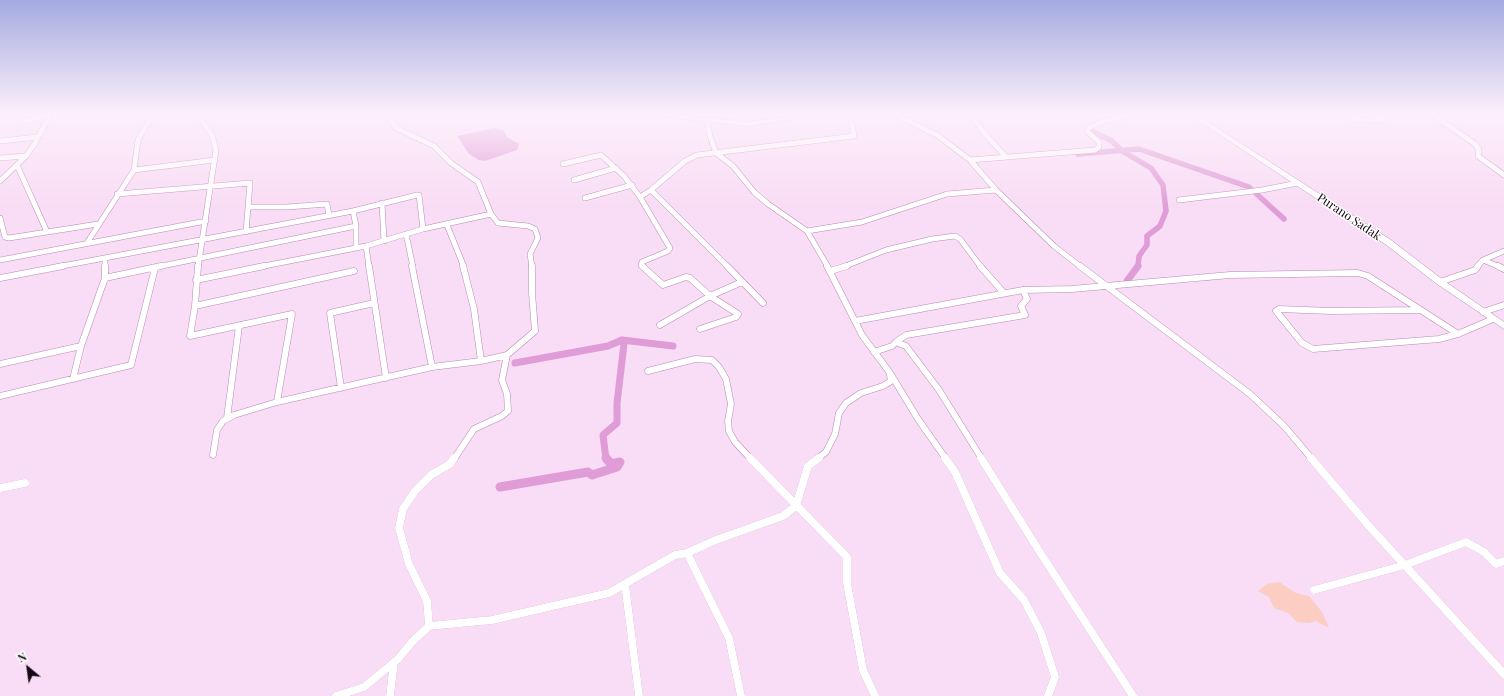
<!DOCTYPE html>
<style>
body{margin:0}
#map{position:relative;width:1504px;height:696px;overflow:hidden;background:#f9dcf5;font-family:"Playfair Display",serif}
canvas{display:block}
.north{position:absolute;left:8px;top:648px;width:40px;height:40px;-webkit-text-stroke:3px #fff;paint-order:stroke;rotate:331deg;font-size:11px;font-weight:700;line-height:16px;text-align:center;color:#170715}
.north::after{content:'';display:block;margin:auto;width:14px;height:18px;background:#170715;clip-path:polygon(50% 0,100% 100%,50% 72%,0 100%)}
</style>
<div id="map">
<canvas width="1504" height="696"></canvas>
<div class="north">N</div>
</div>
<script>
const c = document.querySelector('canvas').getContext('2d');
c.lineJoin = 'round';
function paint(path, color) {
  c.fillStyle = color;
  c.fill(path, 'evenodd');
}
function toPath(rows) {
  const path = new Path2D();
  for (const r of rows) {
    path.moveTo(r[0], r[1]);
    for (let i = 2; i < r.length; i += 2) path.lineTo(r[i], r[i + 1]);
  }
  return path;
}
function trace(path, color, width, dash) {
  c.strokeStyle = color;
  c.lineWidth = width;
  c.lineCap = dash ? 'butt' : 'round';
  c.setLineDash(dash || []);
  c.stroke(path);
}
function write(font, color, halo, rows, align = 'center') {
  c.font = font + ' "Playfair Display",serif';
  c.lineWidth = 3;
  c.setLineDash([]);
  c.textBaseline = 'middle';
  c.strokeStyle = halo;
  c.fillStyle = color;
  for (const [text, x, y, turn = 0] of rows) {
    c.save();
    c.translate(x, y);
    c.rotate((+turn || 0) * Math.PI / 180);
    c.textAlign = isNaN(turn) ? turn : align;
    if (halo) c.strokeText(text, 0, 0);
    c.fillText(text, 0, 0);
    c.restore();
  }
}
paint(toPath([
 [1279,582,1296,593,1309,596,1322,612,1329,628,1316,621,1309,623,1297,622,1288,613,1274,608,1269,597,1258,591,1267,584]
]), '#fbcdc3');
paint(toPath([
 [494,128,503,130,507,137,519,144,517,150,485,161,479,160,469,154,457,136]
]), '#df9cd6');
trace(toPath([
 [1090,130,1112,141,1122,151,1151,168,1163,185,1166,211,1160,226,1147,236,1147,245,1139,256,1138,267],
 [1078,154,1139,149,1249,187,1284,219]
]), '#df9cd6', 5.5);
trace(toPath([
 [1127,281,1138,266],
 [515,363,608,346,622,340,673,346],
 [606,459,603,435,617,423,617,403,624,344,622,340]
]), '#df9cd6', 7);
trace(toPath([
 [500,487,588,472,592,475,617,467,620,462,611,464,606,458]
]), '#df9cd6', 9);
const streetFar2 = toPath([
 [196,113,212,135,216,150,198,267],
 [390,113,392,122,396,128,434,146,451,163,478,182,491,214,498,223,528,226,535,229,538,238,530,254,532,267],
 [768,113,771,120],
 [892,113,937,135,970,160,996,190,1054,246,1081,267],
 [970,113,984,133,1006,157],
 [1342,113,1350,119,1385,120,1375,113],
 [1430,113,1475,144,1479,150,1478,156,1504,175],
 [707,120,710,136,716,153,733,166,754,192,768,204,807,231,828,267],
 [26,121,50,114],
 [0,141,38,137],
 [0,158,26,156],
 [970,160,1095,150,1099,147,1099,142,1088,132,1088,128,1104,121,1133,115,1133,113],
 [563,164,601,155,624,176,640,197,651,190],
 [17,165,47,232],
 [134,170,215,160],
 [574,180,616,168],
 [0,181,26,156,34,145,51,113],
 [117,194,250,183,246,232],
 [640,197,670,248,668,251,642,262,641,265,644,267],
 [585,198,632,185],
 [1179,200,1262,190,1298,183],
 [382,203,384,241],
 [249,207,287,207,327,204,329,215],
 [353,211,356,226,356,248],
 [0,218,5,237,9,238,98,224],
 [447,225,464,267],
 [807,231,862,222,947,194,996,190],
 [406,234,413,267],
 [87,243,134,170,138,140,145,127,156,113],
 [366,246,369,267],
 [105,259,105,267],
 [0,260,206,221],
 [1483,260,1500,267],
 [57,267,353,211,417,195,419,195,423,229],
 [157,267,356,226],
 [259,267,366,246,423,229,491,214],
 [728,267,651,190,685,161,697,155,854,136,850,113],
 [843,267,886,250,932,239,955,236,960,239,981,267],
 [1477,267,1483,260,1504,251]
]);
const streetFar1 = toPath([
 [198,266,195,306,190,336,292,314,277,402],
 [369,266,386,378],
 [412,266,432,367],
 [463,266,474,309,481,361],
 [642,266,663,285,686,277,690,278,710,296,738,314,736,317,700,329],
 [727,266,763,303],
 [827,266,862,335,890,373,918,419,946,459],
 [980,266,1004,293],
 [1080,266,1250,394,1284,426,1312,459],
 [1498,266,1504,269],
 [830,271,847,266],
 [0,278,63,266],
 [105,278,161,266],
 [196,280,264,266],
 [1440,282,1475,270,1478,266],
 [195,306,354,271],
 [1420,310,1331,311,1279,309,1276,311,1302,343,1313,349,1439,339,1458,334,1493,319],
 [1483,312,1504,305],
 [855,321,1023,290,1072,289,1230,275,1358,273,1368,276,1458,334],
 [660,325,710,296,742,282],
 [896,342,906,335,1025,315,1021,306,1027,299,1023,290],
 [874,352,892,346,896,342,906,346,939,390,982,459],
 [0,364,81,346],
 [648,371,695,359,712,360,719,367,726,379,731,404,728,421,729,431,735,442,751,459],
 [73,379,81,346,105,278,105,266],
 [341,388,330,313,374,303],
 [0,396,131,365,155,268],
 [227,418,239,326],
 [213,455,217,430,223,421,234,415,277,402,432,367,481,361,507,355],
 [454,459,474,429,502,416,508,411,507,394,502,380,507,355,535,331,532,293,532,266],
 [817,459,826,452,835,434,839,413,846,403,861,393,883,386,891,381,890,375]
]);
const street = toPath([
 [750,458,847,557,847,583,863,670,875,696],
 [945,458,955,472,1000,573,1024,600,1041,633,1055,677,1048,696],
 [981,458,1043,557,1133,696],
 [1311,458,1368,525,1504,674],
 [0,488,25,483],
 [687,553,729,638,741,696],
 [625,584,639,696],
 [1314,590,1405,565,1466,542,1484,552,1496,564,1504,561],
 [429,626,427,601,409,564,399,528,403,509,415,491,431,475,450,464,454,458],
 [336,696,364,687,398,659,412,642,429,626,492,620,609,593,675,555,687,553,716,540,783,516,796,506,808,466,819,458],
 [390,696,394,662]
]);
const secondary = toPath([
 [645,113,663,113,747,122,809,113,823,113,820,115,747,126,648,115,645,113],
 [1187,113,1194,113,1391,240,1443,280,1504,322,1504,329,1437,284,1385,244,1187,113]
]);
trace(streetFar2, '#b88bb2', 6);
trace(streetFar1, '#b88bb2', 7);
trace(street, '#b88bb2', 8);
trace(secondary, '#b88bb2', 1);
trace(streetFar2, '#fff', 5);
trace(streetFar1, '#fff', 6);
trace(street, '#fff', 8);
paint(secondary, '#fff');
const sky = c.createLinearGradient(0, 0, 0, 210);
sky.addColorStop(0, '#a4aae1');
sky.addColorStop(0.54, '#fceffa');
sky.addColorStop(1, '#fceffa00');
c.fillStyle = sky;
c.fillRect(0, 0, 1504, 210);
write('12px', '#170715', '#fff', [
 ["Purano Sadak",1349,217,34]
]);
</script>
